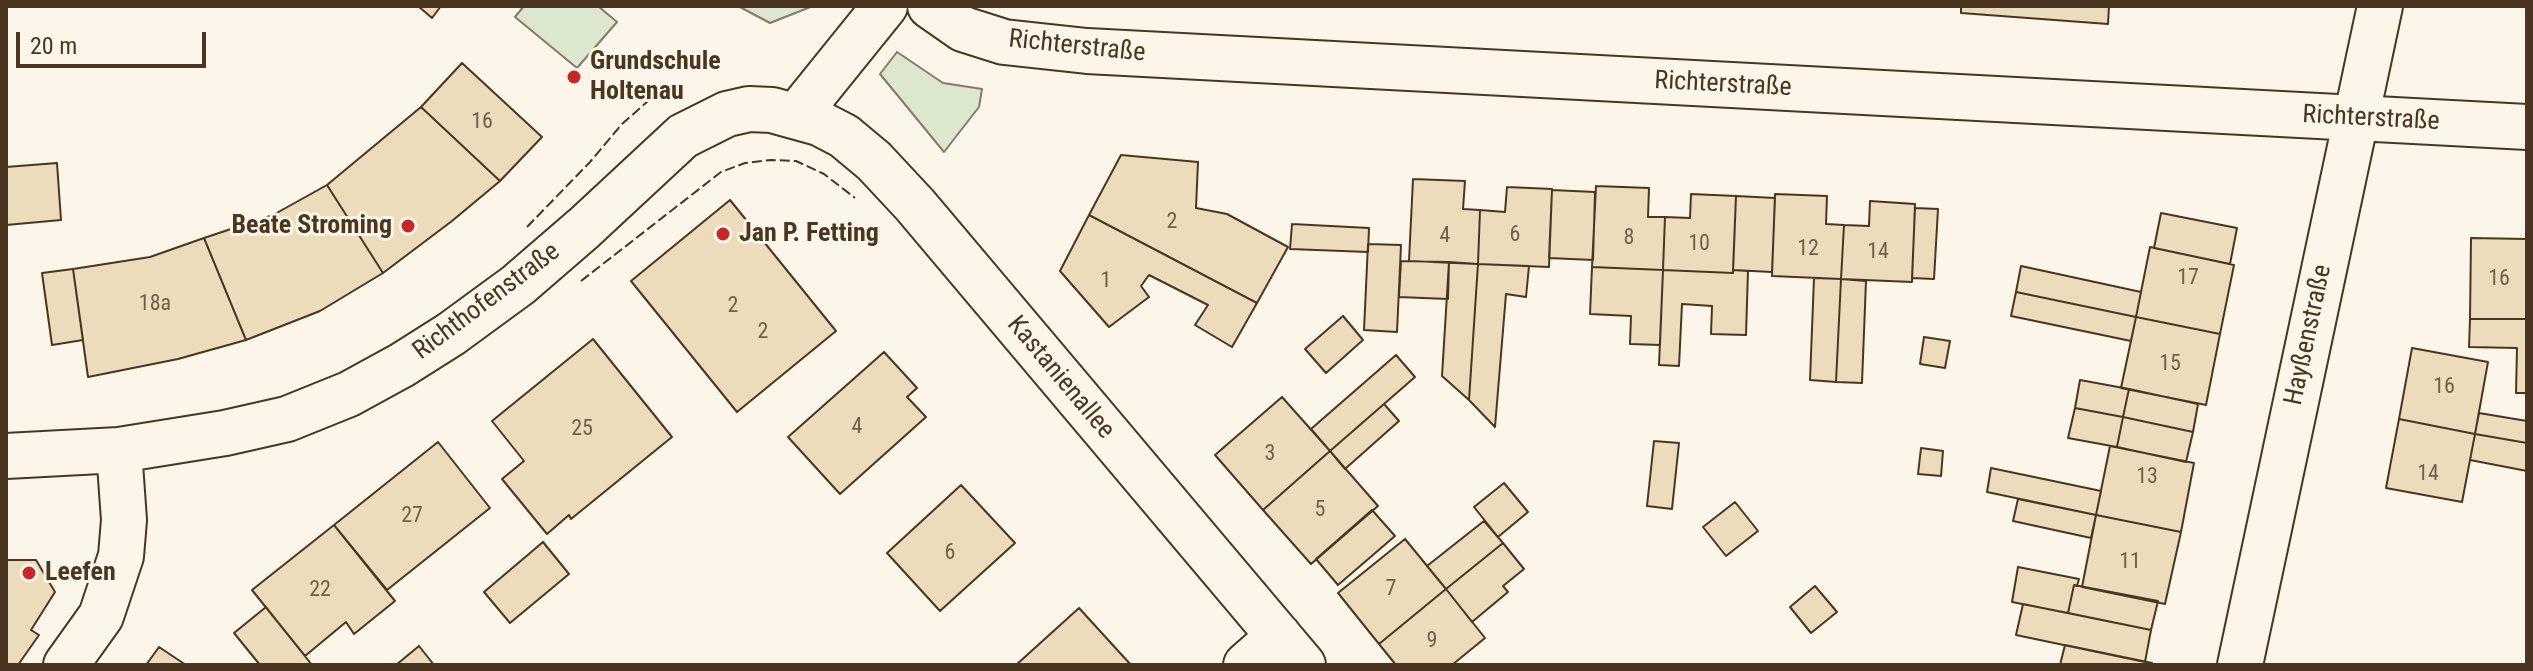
<!DOCTYPE html>
<meta charset="utf-8">
<style>
body{margin:0}
#map{position:relative;width:2533px;height:671px;overflow:hidden;background:#fbf6e9;font-family:"Roboto Condensed",sans-serif}
canvas{display:block}
.frame{position:absolute;inset:0;border:8px solid #4a3520;pointer-events:none}
.scale{position:absolute;left:16px;top:32px;width:190px;height:36px;box-sizing:border-box;border:4px solid #4a3520;border-top:0;padding-left:10px;font-size:24px;line-height:28px;white-space:nowrap;color:#4a3520;-webkit-text-stroke:6px #fbf6e9;paint-order:stroke}
</style>
<div id="map">
<canvas width="2533" height="671"></canvas>
<div class="frame"></div>
<div class="scale">20 m</div>
</div>
<script>
const c = document.querySelector('canvas').getContext('2d');
c.lineJoin = 'round';
function paint(path, color) {
  c.fillStyle = color;
  c.fill(path, 'evenodd');
}
function toPath(rows) {
  const path = new Path2D();
  for (const r of rows) {
    path.moveTo(r[0], r[1]);
    for (let i = 2; i < r.length; i += 2) path.lineTo(r[i], r[i + 1]);
  }
  return path;
}
function trace(path, color, width, dash) {
  c.strokeStyle = color;
  c.lineWidth = width;
  c.lineCap = dash ? 'butt' : 'round';
  c.setLineDash(dash || []);
  c.stroke(path);
}
function write(font, color, halo, rows, align = 'center') {
  c.font = font + ' "Roboto Condensed",sans-serif';
  c.lineWidth = 6;
  c.setLineDash([]);
  c.textBaseline = 'middle';
  c.strokeStyle = halo;
  c.fillStyle = color;
  for (const [text, x, y, turn = 0] of rows) {
    c.save();
    c.translate(x, y);
    c.rotate((+turn || 0) * Math.PI / 180);
    c.textAlign = isNaN(turn) ? turn : align;
    if (halo) c.strokeText(text, 0, 0);
    c.fillText(text, 0, 0);
    c.restore();
  }
}
const green = toPath([
 [524,6,598,6,617,22,577,68,515,17,524,6],
 [738,6,813,6,770,23,738,6],
 [897,52,943,83,982,89,979,107,944,152,880,74,897,52]
]);
paint(green, '#dce7d0');
trace(green, '#887966', 2);
const building = toPath([
 [418,6,441,6,432,18,418,6],
 [1961,6,2109,6,2108,24,1961,13,1961,6],
 [462,63,542,137,500,181,421,107,462,63],
 [421,107,500,181,452,221,383,273,327,185,421,107],
 [1121,155,1198,162,1196,208,1227,214,1288,247,1257,303,1089,215,1121,155],
 [57,163,61,220,6,225,6,167,57,163],
 [1413,179,1465,181,1463,209,1480,210,1478,264,1409,261,1413,179],
 [327,185,383,273,320,311,246,340,204,238,273,215,327,185],
 [1596,186,1649,188,1648,217,1665,217,1663,270,1592,267,1596,186],
 [1507,187,1552,189,1549,267,1478,264,1480,210,1505,212,1507,187],
 [1552,190,1595,192,1593,260,1549,258,1552,190],
 [1691,194,1736,196,1733,273,1663,270,1665,217,1690,218,1691,194],
 [1775,194,1827,196,1826,224,1844,225,1841,279,1772,276,1775,194],
 [1736,196,1775,198,1772,272,1733,270,1736,196],
 [730,200,836,331,737,412,631,281,730,200],
 [1870,201,1915,204,1912,282,1841,279,1844,225,1869,226,1870,201],
 [1915,208,1938,209,1934,279,1912,278,1915,208],
 [2161,213,2237,228,2230,264,2154,248,2161,213],
 [1089,215,1257,303,1232,347,1195,325,1208,305,1149,275,1141,286,1149,297,1109,327,1060,271,1089,215],
 [1292,224,1369,228,1368,252,1290,249,1292,224],
 [204,238,246,340,178,359,88,377,73,269,150,257,204,238],
 [2471,238,2527,239,2527,319,2470,319,2471,238],
 [1368,244,1401,245,1397,332,1364,330,1368,244],
 [2150,247,2234,265,2220,334,2136,317,2150,247],
 [1401,261,1449,262,1448,299,1399,297,1401,261],
 [1449,262,1478,264,1469,400,1442,376,1449,262],
 [1478,264,1529,266,1526,297,1506,294,1495,427,1469,400,1478,264],
 [2021,266,2141,292,2136,317,2016,292,2021,266],
 [1592,267,1663,270,1660,345,1630,344,1631,316,1590,314,1592,267],
 [73,269,83,340,52,345,42,273,73,269],
 [1663,270,1733,273,1733,270,1748,271,1746,335,1711,334,1712,306,1682,304,1679,366,1659,365,1663,270],
 [1814,278,1841,279,1836,382,1810,380,1814,278],
 [1841,279,1866,281,1862,383,1836,382,1841,279],
 [2016,292,2136,317,2131,341,2011,316,2016,292],
 [1343,316,1363,340,1326,373,1305,349,1343,316],
 [2136,317,2220,334,2206,405,2121,388,2136,317],
 [2470,319,2527,319,2527,393,2516,393,2517,348,2469,347,2470,319],
 [1924,337,1950,341,1945,368,1920,364,1924,337],
 [593,339,672,437,571,519,569,515,547,534,502,479,524,461,492,421,593,339],
 [2412,348,2488,362,2475,434,2399,419,2412,348],
 [884,352,917,388,907,397,926,417,840,494,788,437,884,352],
 [1396,355,1415,377,1330,451,1311,429,1396,355],
 [2080,380,2129,389,2123,417,2075,408,2080,380],
 [2129,389,2198,404,2193,432,2123,417,2129,389],
 [1282,397,1330,451,1263,510,1215,455,1282,397],
 [1384,404,1399,421,1345,469,1330,451,1384,404],
 [2075,408,2123,417,2117,447,2068,438,2075,408],
 [2479,413,2527,421,2527,443,2475,434,2479,413],
 [2123,417,2193,432,2186,462,2117,447,2123,417],
 [2399,419,2475,434,2462,502,2386,488,2399,419],
 [2475,434,2527,443,2527,471,2470,460,2475,434],
 [1654,441,1679,443,1672,509,1647,506,1654,441],
 [438,442,490,508,387,590,334,525,438,442],
 [2110,446,2194,463,2181,532,2096,515,2110,446],
 [1921,448,1943,451,1941,476,1918,474,1921,448],
 [1330,451,1378,506,1311,564,1263,510,1330,451],
 [1991,468,2101,491,2096,515,1987,492,1991,468],
 [1504,483,1528,512,1498,537,1474,507,1504,483],
 [961,485,1015,543,940,611,887,553,961,485],
 [2018,499,2096,515,2091,538,2013,521,2018,499],
 [1735,502,1758,531,1726,556,1703,527,1735,502],
 [1372,510,1395,536,1338,585,1316,559,1372,510],
 [2096,515,2181,532,2165,604,2082,587,2096,515],
 [1484,521,1503,543,1446,589,1427,566,1484,521],
 [334,525,395,601,354,634,346,622,305,656,252,590,334,525],
 [1405,539,1446,589,1379,644,1338,593,1405,539],
 [543,542,569,574,510,623,484,592,543,542],
 [1503,543,1524,569,1503,586,1508,592,1472,622,1446,589,1503,543],
 [6,560,36,560,55,592,31,630,39,635,18,665,6,665,6,560],
 [2018,567,2079,579,2077,586,2074,585,2068,613,2012,602,2018,567],
 [2074,585,2158,601,2151,630,2068,613,2074,585],
 [1815,586,1837,612,1811,633,1790,607,1815,586],
 [1446,589,1485,638,1452,665,1396,665,1379,644,1446,589],
 [2023,604,2151,630,2145,662,2016,635,2023,604],
 [266,607,312,665,260,665,234,633,266,607],
 [1079,608,1131,665,1016,665,1079,608],
 [2065,645,2152,663,2152,665,2060,665,2065,645],
 [419,646,434,665,396,665,419,646],
 [159,647,186,665,146,665,159,647]
]);
paint(building, '#ecdcbc');
trace(building, '#4a3520', 2);
const minor = toPath([
 [930,6,963,29,1004,42,1087,51,2527,127],
 [797,115,885,6],
 [6,456,119,450,225,433,287,419,349,394,402,365,451,334,518,285,584,228,683,136,727,114,749,109,772,110,819,123,844,136,874,161,915,205,1303,665],
 [66,665,101,616,121,556,124,520,119,450],
 [1246,665,1279,636],
 [2240,665,2380,6]
]);
trace(minor, '#4a3520', 48);
trace(minor, '#fbf6e9', 44);
trace(toPath([
 [527,227,590,162,622,124,664,87],
 [581,281,721,172,745,163,771,160,796,161,824,174,855,198]
]), '#4a3520', 2, [10, 4]);
for (const [x, y, r, color] of [
 [574,77,8,"#c62828"],
 [408,226,8,"#c62828"],
 [723,234,8,"#c62828"],
 [29,573,8,"#c62828"]
]) {
  const dot = new Path2D();
  dot.arc(x, y, r, 0, 2 * Math.PI);
  c.fillStyle = color;
  c.fill(dot);
  trace(dot, '#fbf6e9', 3);
}
write('22px', '#725f47', null, [
 ["16",482,122],
 ["2",1172,222],
 ["6",1515,235],
 ["4",1445,236],
 ["8",1629,238],
 ["10",1699,244],
 ["12",1808,249],
 ["14",1878,252],
 ["17",2188,278],
 ["16",2499,279],
 ["1",1106,281],
 ["18a",155,304],
 ["2",733,306],
 ["2",763,332],
 ["15",2170,364],
 ["16",2444,387],
 ["4",857,427],
 ["25",582,429],
 ["3",1270,454],
 ["14",2428,474],
 ["13",2147,477],
 ["5",1320,510],
 ["27",412,516],
 ["6",950,553],
 ["11",2130,562],
 ["7",1391,589],
 ["22",320,590],
 ["9",1432,641]
]);
write('26px', '#4a3520', '#fbf6e9', [
 ["Richterstraße",1077,47,6],
 ["Richterstraße",1723,85,3],
 ["Richterstraße",2371,119,3],
 ["Richthofenstraße",487,302,-37],
 ["Hayßenstraße",2309,335,-78],
 ["Kastanienallee",1060,378,50]
]);
write('bold 26px', '#4a3520', '#fbf6e9', [
 ["Grundschule",590,62],
 ["Holtenau",590,92],
 ["Beate Stroming",392,226,"right"],
 ["Jan P. Fetting",739,234],
 ["Leefen",45,573]
], 'left');
</script>
